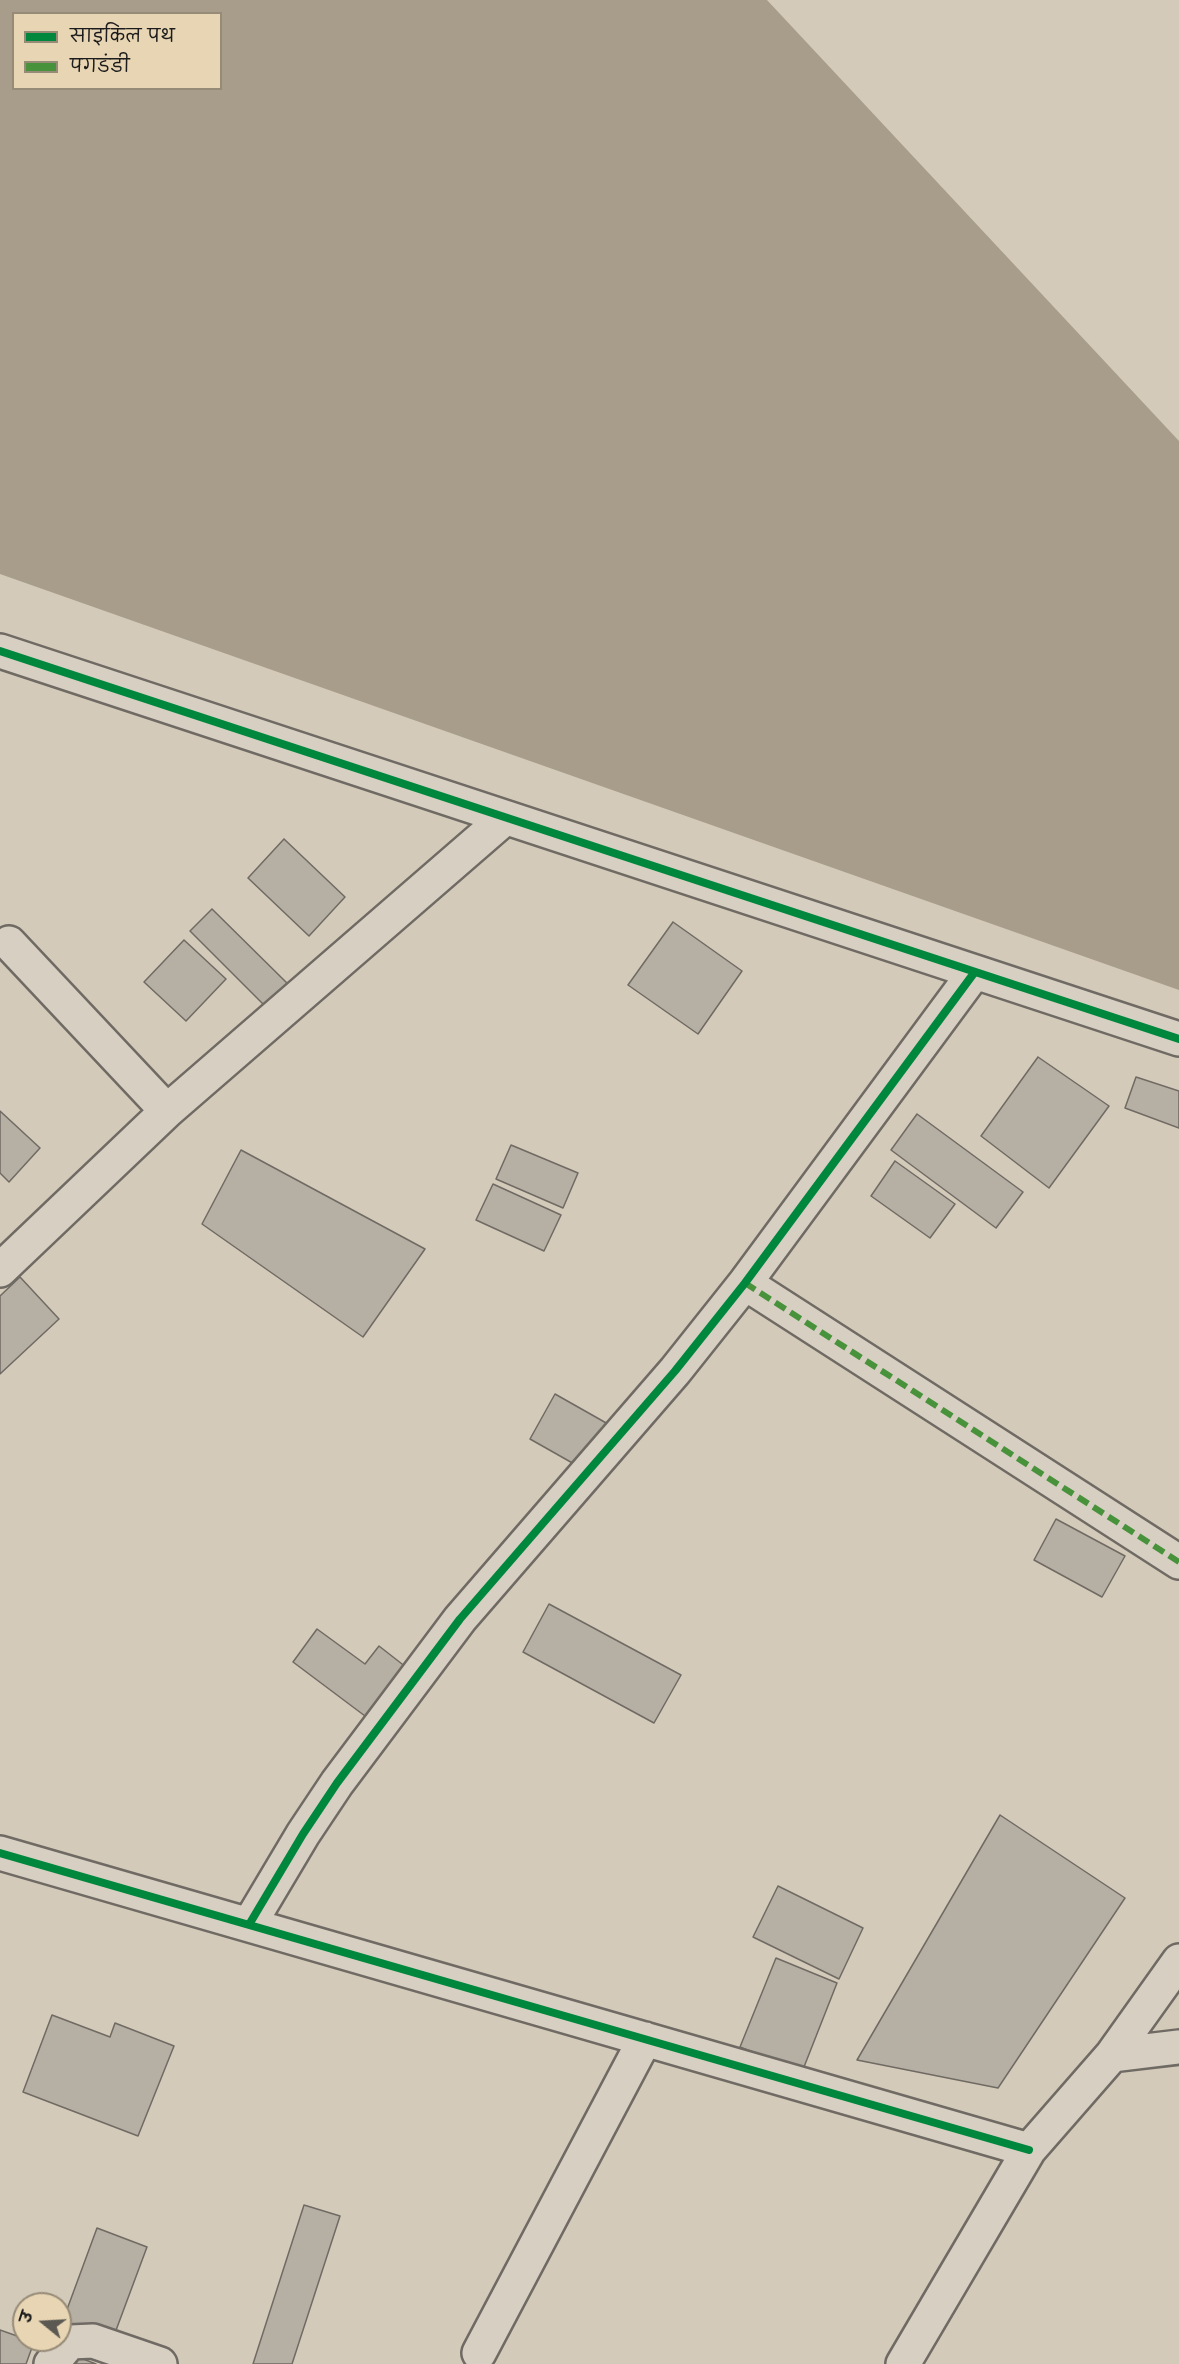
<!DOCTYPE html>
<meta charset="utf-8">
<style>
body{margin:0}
#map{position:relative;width:1179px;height:2364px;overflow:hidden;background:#d4cab9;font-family:"Comic Neue","Playpen Sans Deva",sans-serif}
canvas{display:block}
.legend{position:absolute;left:12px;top:12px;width:210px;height:78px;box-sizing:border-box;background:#e8d5b3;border:2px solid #968b77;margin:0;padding:8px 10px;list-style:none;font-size:18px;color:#1c1c1c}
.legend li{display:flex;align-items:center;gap:12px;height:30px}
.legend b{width:30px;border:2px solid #968b77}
.north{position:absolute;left:12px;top:2292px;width:60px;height:60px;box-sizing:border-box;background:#e8d5b3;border:2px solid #968b77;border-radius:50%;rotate:288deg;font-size:16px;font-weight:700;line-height:24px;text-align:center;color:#1c1c1c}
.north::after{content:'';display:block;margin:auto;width:21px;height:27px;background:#5c5953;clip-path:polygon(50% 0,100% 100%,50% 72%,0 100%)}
</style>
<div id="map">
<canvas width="1179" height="2364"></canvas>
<ul class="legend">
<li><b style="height:8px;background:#00873e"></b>साइकिल पथ</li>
<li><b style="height:8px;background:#49923c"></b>पगडंडी</li>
</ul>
<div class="north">उ</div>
</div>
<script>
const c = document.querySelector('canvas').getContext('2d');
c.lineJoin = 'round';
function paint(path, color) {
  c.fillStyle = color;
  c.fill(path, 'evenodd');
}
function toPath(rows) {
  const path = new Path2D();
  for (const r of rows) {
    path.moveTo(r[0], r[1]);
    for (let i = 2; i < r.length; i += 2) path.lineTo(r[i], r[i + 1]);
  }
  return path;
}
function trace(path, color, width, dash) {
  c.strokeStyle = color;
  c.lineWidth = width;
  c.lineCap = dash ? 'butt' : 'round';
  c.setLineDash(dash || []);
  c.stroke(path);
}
paint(toPath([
 [0,0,767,0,1179,441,1179,990,0,574],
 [14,14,220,14,220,88,14,88]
]), '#a89d8a');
const building = toPath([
 [284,839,345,897,309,936,248,878,284,839],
 [212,909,291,987,269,1010,190,931,212,909],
 [673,922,742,971,698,1034,628,985,673,922],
 [184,940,226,979,186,1021,144,982,184,940],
 [1038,1057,1109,1106,1049,1188,981,1136,1038,1057],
 [1136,1077,1179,1091,1179,1128,1125,1108,1136,1077],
 [0,1111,40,1148,9,1182,0,1173,0,1111],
 [917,1114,1023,1192,996,1228,891,1150,917,1114],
 [511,1145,578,1173,563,1208,496,1179,511,1145],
 [241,1150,425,1249,363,1337,202,1224,241,1150],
 [895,1161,955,1204,930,1238,871,1196,895,1161],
 [493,1184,561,1215,544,1251,476,1220,493,1184],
 [20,1277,59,1319,0,1374,0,1296,20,1277],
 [555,1394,608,1424,583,1469,530,1439,555,1394],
 [1056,1519,1125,1556,1102,1597,1034,1560,1056,1519],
 [549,1604,681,1675,654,1723,523,1652,549,1604],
 [317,1629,365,1664,379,1646,411,1671,373,1722,293,1662,317,1629],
 [1000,1815,1125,1898,998,2088,857,2060,1000,1815],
 [778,1886,863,1928,839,1979,753,1937,778,1886],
 [776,1958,837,1983,802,2072,740,2047,776,1958],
 [52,2015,110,2037,115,2023,174,2046,138,2136,23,2092,52,2015],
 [304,2205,340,2216,292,2364,253,2364,304,2205],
 [97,2228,147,2247,112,2341,62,2323,97,2228],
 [0,2330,34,2342,26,2364,0,2364,0,2330],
 [78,2357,96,2364,76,2364,78,2357]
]);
paint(building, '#b6afa3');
trace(building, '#6f6a63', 1.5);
const street = toPath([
 [0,651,1179,1039],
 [9,943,167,1111],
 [0,1270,167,1111,505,818],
 [745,1283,1179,1562],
 [0,1853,1029,2150],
 [250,1923,303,1834,337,1783,460,1619,675,1371,745,1283,974,973],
 [1112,2055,1179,2047],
 [479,2353,645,2039],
 [51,2364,70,2342,93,2341,160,2364],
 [903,2364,1029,2150,1112,2055,1179,1961]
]);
trace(street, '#6f6a63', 38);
trace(street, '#d7cfc2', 33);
trace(toPath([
 [745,1283,1179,1562]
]), '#49923c', 6, [12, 6]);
trace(toPath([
 [0,651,1179,1039],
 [0,1853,1029,2150],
 [250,1923,303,1834,337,1783,460,1619,675,1371,745,1283,974,973]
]), '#00873e', 8);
</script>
